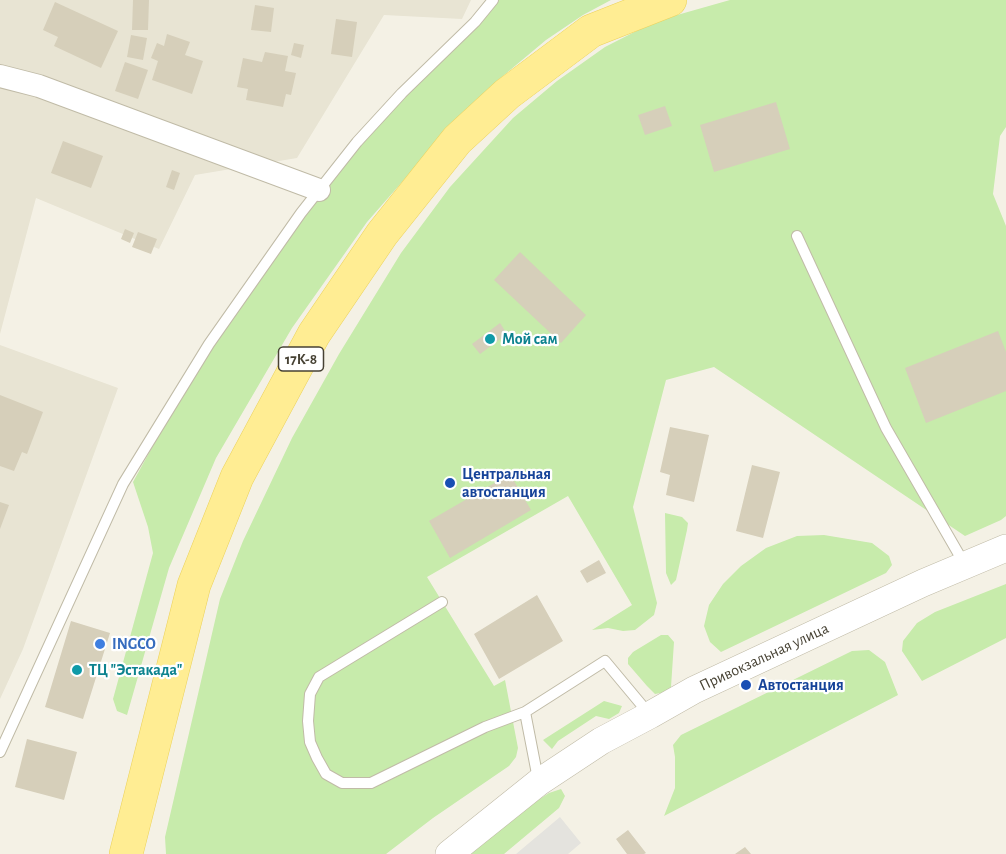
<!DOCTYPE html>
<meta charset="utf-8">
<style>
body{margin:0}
canvas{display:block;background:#f4f1e5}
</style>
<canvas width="1006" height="854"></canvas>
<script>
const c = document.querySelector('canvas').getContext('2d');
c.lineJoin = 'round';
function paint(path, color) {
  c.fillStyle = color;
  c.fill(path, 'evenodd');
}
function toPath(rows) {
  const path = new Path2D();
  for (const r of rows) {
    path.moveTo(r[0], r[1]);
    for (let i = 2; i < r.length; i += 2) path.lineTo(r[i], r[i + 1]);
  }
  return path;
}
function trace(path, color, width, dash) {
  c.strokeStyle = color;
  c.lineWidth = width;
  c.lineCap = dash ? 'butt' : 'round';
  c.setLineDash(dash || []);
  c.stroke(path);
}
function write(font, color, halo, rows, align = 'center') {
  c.font = font + ' "Alegreya Sans",sans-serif';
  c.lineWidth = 4.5;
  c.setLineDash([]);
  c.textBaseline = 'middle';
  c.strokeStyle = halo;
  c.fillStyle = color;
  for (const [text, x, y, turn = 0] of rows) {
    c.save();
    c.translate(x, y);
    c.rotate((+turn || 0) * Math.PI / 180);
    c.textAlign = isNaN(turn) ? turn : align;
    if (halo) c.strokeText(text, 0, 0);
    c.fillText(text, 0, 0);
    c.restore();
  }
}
paint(toPath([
 [0,0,471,0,462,19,384,15,297,158,195,175,159,249,36,198,0,334],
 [0,345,118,388,23,649,0,699]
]), '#e8e4d3');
paint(toPath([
 [498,0,611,0,583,15,546,40,497,81,445,133,367,222,292,328,216,458,169,568,127,715,117,711,113,699,153,553,148,527,133,482,188,382,356,144],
 [730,0,1006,0,1006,127,1000,136,993,194,1006,226,1006,516,1001,520,965,536,714,367,666,380,633,507,657,603,654,615,635,630,623,631,608,628,592,630,632,605,568,496,427,577,494,686,505,680,518,748,516,757,509,766,433,818,386,854,166,854,165,837,220,599,243,541,292,438,339,354,401,253,450,187,513,118,557,81,605,47,656,21],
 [665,513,682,517,688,523,687,530,676,580,671,585,666,573],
 [824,535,872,543,889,556,892,565,886,573,721,652,710,642,704,626,709,605,723,584,741,566,766,548,797,536],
 [1006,584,1006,638,922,681,902,651,903,641,917,623,935,612],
 [661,635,668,635,674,642,671,687,666,692,655,694,647,686,628,664,628,658,633,652],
 [869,650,885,662,898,695,664,816,675,788,675,757,673,745,681,735,852,651],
 [604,701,622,706,619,713,609,719,596,716,558,741,552,749,543,740],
 [561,789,565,796,559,808,504,854,466,854,507,820,549,793]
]), '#c7ebab');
paint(toPath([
 [560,817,581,843,568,854,516,854]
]), '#e4e3de');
paint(toPath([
 [133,0,149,0,148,30,132,30],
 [55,2,118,31,101,68,54,46,58,37,43,30],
 [255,5,274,8,271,32,251,30],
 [336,19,357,22,352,57,331,54],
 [167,34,190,42,185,55,203,61,192,94,152,80,158,61,151,58,157,43,164,46],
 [131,35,147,38,143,60,127,57],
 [294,43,304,45,301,58,291,55],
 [265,52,288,56,285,71,296,73,291,95,286,94,283,107,246,100,248,89,237,87,243,58,262,62],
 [125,62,148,70,138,99,115,91],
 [776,102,790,149,714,172,700,125],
 [665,106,672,126,645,135,638,115],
 [63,141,103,156,91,188,51,173],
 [172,170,180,173,174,190,166,187],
 [125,229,134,233,130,243,121,239],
 [138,232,157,239,151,254,132,247],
 [520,252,586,315,561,343,494,280],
 [500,323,507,334,480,354,472,344],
 [998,331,1006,352,1006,391,926,423,905,368],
 [0,395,43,412,27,454,22,452,14,471,0,466],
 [670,427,709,435,694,502,666,495,670,475,660,472],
 [752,465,780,472,763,538,736,531],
 [510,474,531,510,450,558,429,521],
 [0,502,9,505,0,529],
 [599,560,606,573,587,583,580,571],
 [537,595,563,641,499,679,474,634],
 [71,621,110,633,83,719,45,707],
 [27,739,77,752,64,800,15,787],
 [628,830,646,853,644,854,627,854,616,839],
 [745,847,751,854,735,854]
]), '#d6cfba');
const service = toPath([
 [797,236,886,428,965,565],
 [442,602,319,677,310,694,308,721,310,742,317,758,326,774,342,783,371,783,485,727,525,712],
 [0,752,123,484,209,344,301,213,357,142,402,93,475,22,493,0],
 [538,779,525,712,605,661,650,715]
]);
const minor = toPath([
 [0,76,39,86,319,190]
]);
const tertiary = toPath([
 [449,854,539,782,601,741,650,715,694,690,923,583,1006,548]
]);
const primary = toPath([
 [126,854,194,585,237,477,314,334,382,234,457,140,507,94,591,31,670,0]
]);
trace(service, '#c0bba7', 12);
trace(minor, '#c0bba7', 24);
trace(tertiary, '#c0bba7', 28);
trace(primary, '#ecd25b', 34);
trace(service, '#fff', 10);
trace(minor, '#fff', 22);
trace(tertiary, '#fff', 27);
trace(primary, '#ffed93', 33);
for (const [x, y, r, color] of [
 [490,339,6,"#0f9aa8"],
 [450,483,6,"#1a4fb4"],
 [100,644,6,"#3f7fe0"],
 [77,670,6,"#0f9aa8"],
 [746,685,6,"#1a4fb4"]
]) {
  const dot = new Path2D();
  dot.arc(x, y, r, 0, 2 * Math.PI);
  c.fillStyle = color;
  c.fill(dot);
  trace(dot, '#fff', 2);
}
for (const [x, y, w] of [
 [301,359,45]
]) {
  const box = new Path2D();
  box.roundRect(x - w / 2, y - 12, w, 24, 4.5);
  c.fillStyle = '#fff';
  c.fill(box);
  trace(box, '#474234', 1.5);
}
write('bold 15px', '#474234', null, [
 ["17К-8",301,359]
]);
write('bold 16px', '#0d838f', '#fff', [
 ["Мой сам",502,339],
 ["ТЦ \"Эстакада\"",89,670]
], 'left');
write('bold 16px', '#164399', '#fff', [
 ["Центральная",462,474],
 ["автостанция",462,492],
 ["Автостанция",758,685]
], 'left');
write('bold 16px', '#366cbe', '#fff', [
 ["INGCO",112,644]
], 'left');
write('16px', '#474234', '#fff', [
 ["Привокзальная улица",764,657,-25]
]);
</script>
